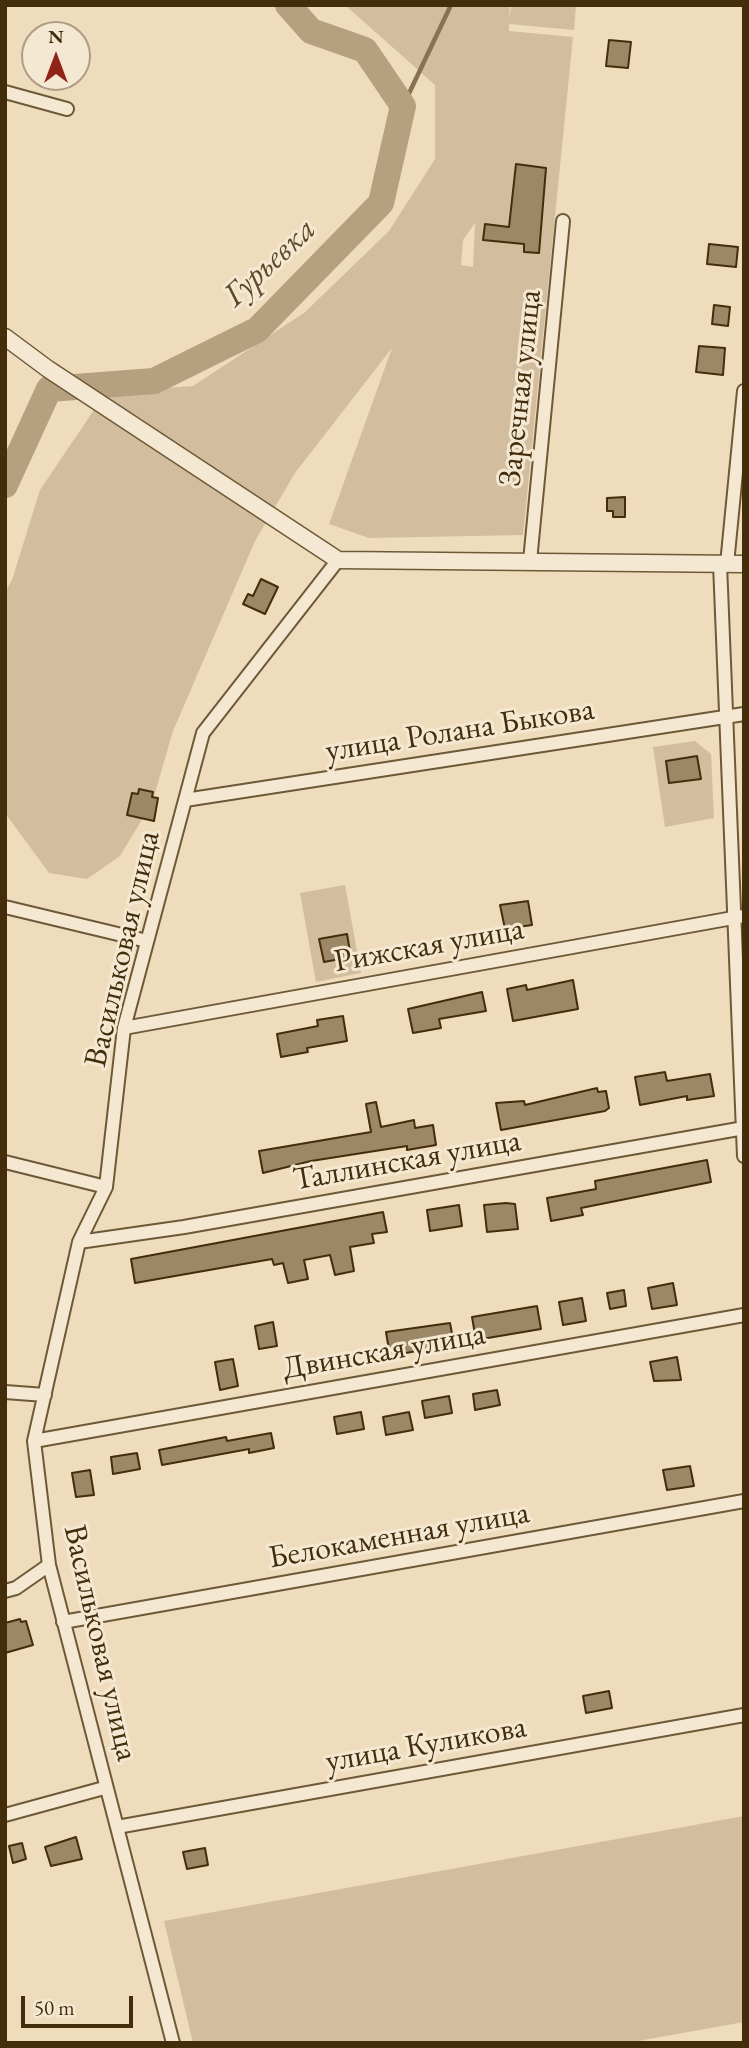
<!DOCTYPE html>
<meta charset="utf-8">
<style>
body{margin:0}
#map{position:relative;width:749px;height:2048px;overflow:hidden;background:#efdcbc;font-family:"EB Garamond",serif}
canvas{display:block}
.frame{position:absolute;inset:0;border:7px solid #432d0b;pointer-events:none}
.north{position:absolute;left:21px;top:21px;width:70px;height:70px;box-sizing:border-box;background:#f5e8d3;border:2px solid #ae9d83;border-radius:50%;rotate:0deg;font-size:19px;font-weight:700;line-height:28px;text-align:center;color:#432d0b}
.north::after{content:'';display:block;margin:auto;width:24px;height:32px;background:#8f2418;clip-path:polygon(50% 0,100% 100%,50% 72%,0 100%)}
.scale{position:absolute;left:21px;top:1996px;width:112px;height:32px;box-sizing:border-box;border:4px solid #432d0b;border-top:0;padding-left:9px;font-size:21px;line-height:24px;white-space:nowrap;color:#432d0b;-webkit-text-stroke:5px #f5e8d3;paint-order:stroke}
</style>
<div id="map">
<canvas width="749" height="2048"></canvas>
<div class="frame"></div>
<div class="north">N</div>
<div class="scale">50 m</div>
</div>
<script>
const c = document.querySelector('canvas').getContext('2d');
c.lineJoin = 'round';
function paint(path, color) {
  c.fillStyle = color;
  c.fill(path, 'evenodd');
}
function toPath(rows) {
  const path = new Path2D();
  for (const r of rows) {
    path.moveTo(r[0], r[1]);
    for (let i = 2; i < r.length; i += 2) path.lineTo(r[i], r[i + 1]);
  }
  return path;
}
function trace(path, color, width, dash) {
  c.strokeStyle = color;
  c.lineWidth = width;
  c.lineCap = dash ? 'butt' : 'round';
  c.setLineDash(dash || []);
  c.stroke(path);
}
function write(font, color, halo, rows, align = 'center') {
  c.font = font + ' "EB Garamond",serif';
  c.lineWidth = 6;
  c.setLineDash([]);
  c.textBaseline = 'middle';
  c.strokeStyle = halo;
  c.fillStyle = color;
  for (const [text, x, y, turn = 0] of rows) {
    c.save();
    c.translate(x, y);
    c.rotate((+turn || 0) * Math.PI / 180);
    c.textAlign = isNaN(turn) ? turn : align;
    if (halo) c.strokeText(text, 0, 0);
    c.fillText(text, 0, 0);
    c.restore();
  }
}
paint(toPath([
 [345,5,510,5,509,17,512,5,576,5,574,30,509,24,509,31,573,37,523,535,369,538,329,524,392,348,295,473,255,541,173,731,152,803,120,856,87,879,49,873,5,813,5,592,12,580,40,490,106,392,193,386,304,313,389,231,435,159,435,85],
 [475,223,473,267,461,265,463,240],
 [695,741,711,754,714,818,665,827,653,747],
 [345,885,361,973,316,982,300,893],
 [744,1816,744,2022,627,2043,193,2043,164,1921]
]), '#d2be9e');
trace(toPath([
 [403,106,451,5]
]), '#877251', 4.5);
trace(toPath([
 [5,485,49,389,154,381,257,330,381,203,403,106,365,50,311,31,288,5]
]), '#b5a080', 26);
const building = toPath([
 [609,40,631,42,628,68,606,66,609,40],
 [516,164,546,168,539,253,524,252,524,244,483,240,485,224,509,227,516,164],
 [709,244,738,247,736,267,707,264,709,244],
 [714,305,730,307,728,326,712,324,714,305],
 [699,346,725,348,723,375,696,372,699,346],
 [625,497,625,517,613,517,613,511,607,511,607,498,625,497],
 [261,579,278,587,265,614,243,604,248,594,253,596,261,579],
 [697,756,701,779,669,783,666,761,697,756],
 [139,789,153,792,152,797,158,798,154,821,127,815,132,793,138,794,139,789],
 [528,901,532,925,505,929,500,905,528,901],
 [347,934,351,957,324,962,319,939,347,934],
 [573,980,578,1009,513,1021,507,989,526,985,527,990,573,980],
 [482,992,486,1011,439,1019,441,1028,413,1033,408,1009,482,992],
 [343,1016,347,1041,307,1048,308,1052,281,1057,277,1034,318,1026,317,1020,343,1016],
 [665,1072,667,1081,710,1074,714,1096,687,1100,687,1096,640,1105,635,1077,665,1072],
 [597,1088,598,1092,606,1091,609,1108,605,1111,501,1130,496,1103,524,1101,525,1105,597,1088],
 [376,1102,381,1127,414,1120,415,1128,433,1125,436,1145,407,1150,407,1146,311,1161,263,1173,259,1151,371,1132,366,1104,376,1102],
 [707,1160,711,1182,581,1208,583,1215,551,1221,547,1198,596,1189,595,1181,707,1160],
 [506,1203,515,1204,518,1229,487,1232,484,1205,506,1203],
 [459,1205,462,1226,430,1231,427,1210,459,1205],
 [383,1212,387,1232,372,1234,374,1243,350,1247,354,1271,335,1275,330,1255,304,1260,308,1279,288,1283,283,1263,274,1265,272,1259,135,1283,131,1259,383,1212],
 [673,1283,677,1305,652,1309,648,1288,673,1283],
 [624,1290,626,1306,610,1309,607,1293,624,1290],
 [582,1298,586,1321,563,1325,559,1302,582,1298],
 [537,1306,541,1329,476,1340,472,1317,537,1306],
 [273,1322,277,1346,259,1349,255,1326,273,1322],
 [450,1323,454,1344,390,1356,386,1332,450,1323],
 [677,1357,681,1380,654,1381,650,1362,677,1357],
 [233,1359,238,1386,220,1390,215,1362,233,1359],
 [497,1390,500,1405,475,1410,473,1394,497,1390],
 [449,1396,452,1413,425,1418,422,1401,449,1396],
 [361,1412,364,1429,337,1434,334,1417,361,1412],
 [409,1412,413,1430,386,1435,383,1417,409,1412],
 [271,1433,274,1448,249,1453,249,1449,162,1465,159,1450,226,1437,227,1441,271,1433],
 [137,1453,140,1469,113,1474,111,1457,137,1453],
 [690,1466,694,1486,667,1490,663,1470,690,1466],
 [90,1470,94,1495,76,1497,72,1473,90,1470],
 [20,1619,21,1622,26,1621,33,1645,5,1653,5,1623,20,1619],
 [609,1691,612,1708,586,1713,583,1696,609,1691],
 [76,1837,82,1859,51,1866,45,1847,76,1837],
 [22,1843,26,1859,13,1863,9,1846,22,1843],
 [205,1848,208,1865,187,1869,183,1852,205,1848]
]);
paint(building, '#9c8867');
trace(building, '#432d0b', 2);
const minor = toPath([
 [5,92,67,109],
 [530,561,563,221],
 [720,564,744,1156],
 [727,564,744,391],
 [185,800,744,714],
 [5,907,147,941],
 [124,1028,744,916],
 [5,1162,106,1187],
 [79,1242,184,1227,744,1128],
 [5,1392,45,1395],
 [34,1441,744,1315],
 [5,1591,16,1588,49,1565],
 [63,1622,744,1501],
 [5,1815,104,1788],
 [117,1827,744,1715],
 [173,2043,49,1565,34,1441,79,1242,106,1187,124,1028,203,733,338,560]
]);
const tertiary = toPath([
 [5,337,48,369,338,560,744,564]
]);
trace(minor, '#6e5937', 16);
trace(tertiary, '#6e5937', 19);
trace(minor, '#f5e8d3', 12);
trace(tertiary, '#f5e8d3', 16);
write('32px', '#432d0b', '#f5e8d3', [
 ["Заречная улица",521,388,-84],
 ["улица Ролана Быкова",460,731,-9],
 ["Рижская улица",429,946,-10],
 ["Васильковая улица",123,949,-77],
 ["Таллинская улица",407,1161,-10],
 ["Двинская улица",384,1352,-10],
 ["Белокаменная улица",399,1536,-10],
 ["Васильковая улица",100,1643,77],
 ["улица Куликова",426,1745,-10]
]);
write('italic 33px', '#604a28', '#f5e8d3', [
 ["Гурьевка",270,263,-43]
]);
</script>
